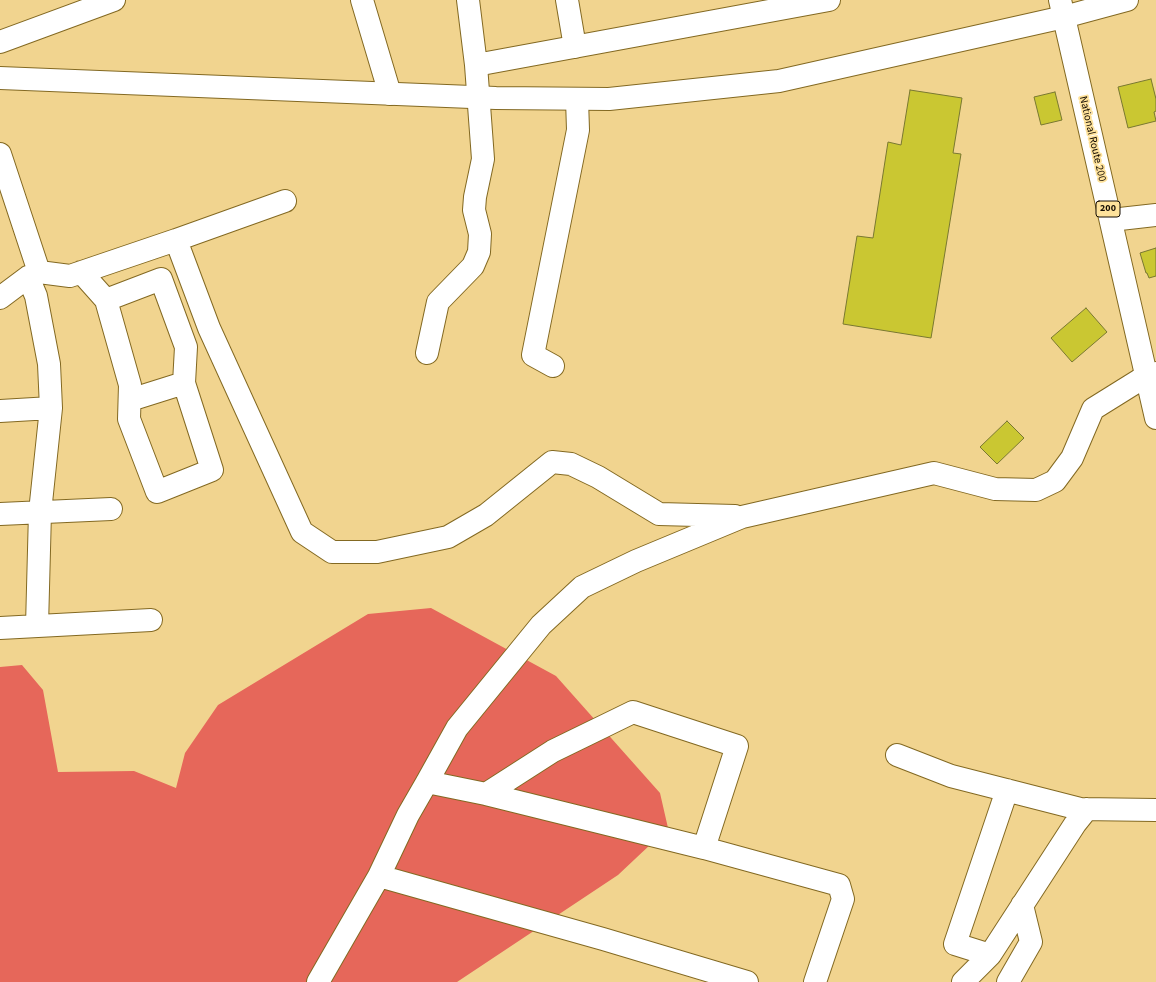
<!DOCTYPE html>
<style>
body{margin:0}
canvas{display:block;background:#f1d48f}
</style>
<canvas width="1156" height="982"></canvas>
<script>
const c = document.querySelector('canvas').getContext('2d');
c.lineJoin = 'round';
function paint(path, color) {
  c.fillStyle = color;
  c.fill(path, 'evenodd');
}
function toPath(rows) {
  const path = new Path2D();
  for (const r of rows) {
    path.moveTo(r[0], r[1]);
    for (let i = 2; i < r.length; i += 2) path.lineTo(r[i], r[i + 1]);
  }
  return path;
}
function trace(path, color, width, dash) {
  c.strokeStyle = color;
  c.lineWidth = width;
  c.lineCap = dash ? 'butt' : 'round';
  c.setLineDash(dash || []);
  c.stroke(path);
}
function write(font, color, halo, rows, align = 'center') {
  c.font = font + ' "Source Sans 3",sans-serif';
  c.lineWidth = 3.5;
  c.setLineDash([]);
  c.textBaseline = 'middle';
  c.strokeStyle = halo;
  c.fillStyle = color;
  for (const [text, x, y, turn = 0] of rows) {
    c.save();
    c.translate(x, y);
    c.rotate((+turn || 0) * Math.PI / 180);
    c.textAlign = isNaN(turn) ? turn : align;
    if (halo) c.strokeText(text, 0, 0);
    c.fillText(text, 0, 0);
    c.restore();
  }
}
paint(toPath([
 [431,608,556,676,660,793,668,828,618,875,457,982,0,982,0,667,22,665,43,690,58,772,134,771,176,788,185,753,218,705,368,614]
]), '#e6675a');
const building = toPath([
 [1151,79,1156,99,1156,111,1154,112,1156,121,1128,128,1118,87,1151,79],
 [910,90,962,98,953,153,961,154,931,338,843,324,857,236,873,238,888,142,901,145,910,90],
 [1055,92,1062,120,1041,125,1034,97,1055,92],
 [1156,248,1156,276,1149,278,1147,273,1146,273,1140,253,1156,248],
 [1086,308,1107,332,1072,362,1051,338,1086,308],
 [1007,421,1024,438,997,464,980,447,1007,421]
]);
paint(building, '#cac732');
trace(building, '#797831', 1);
const minor = toPath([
 [362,0,390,94],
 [468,0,476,65,829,0],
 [567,0,575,47],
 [0,42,114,0],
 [0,154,39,272],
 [1111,220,1156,215],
 [176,240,285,201],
 [81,272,106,300,130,385,129,419,157,492,212,470,184,383,186,347,161,279,106,300],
 [28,277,36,296,49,364,51,408,40,512,37,626],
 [0,298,28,277,39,272,70,276,176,240,209,328,302,532,332,552,377,552,448,537,486,515,552,462,571,464,598,477,659,514,735,516],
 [427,353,438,302,473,266,479,252,480,234,474,210,475,197,483,159,476,65],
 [553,366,533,355,578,130,577,99],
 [130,400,184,383],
 [0,411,51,408],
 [0,514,111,509],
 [0,628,151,620],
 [897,755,951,776,1080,809,1156,810],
 [427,782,486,794,553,751,633,712,737,746,704,848,839,885,843,899,815,982],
 [1007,790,955,944,990,955,1075,824,1087,809],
 [486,794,704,848],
 [379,876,603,939,747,982],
 [318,982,379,876,408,815,427,782,457,728,541,625,582,587,636,561,742,517,934,473,995,489,1036,490,1055,481,1072,458,1093,409,1146,376,1156,373],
 [963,982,990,955],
 [1008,982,1031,942,1022,905]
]);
const tertiary = toPath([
 [0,78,496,98,609,99,779,81,1064,17,1127,0]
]);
const trunk = toPath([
 [1060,0,1156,418]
]);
trace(minor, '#836922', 24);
trace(tertiary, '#836922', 24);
trace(trunk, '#836922', 24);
trace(minor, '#fff', 22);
trace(tertiary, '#fff', 22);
trace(trunk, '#fff', 22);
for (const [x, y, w] of [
 [1108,209,24]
]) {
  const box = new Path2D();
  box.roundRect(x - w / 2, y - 8, w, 16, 3);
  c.fillStyle = '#fee29b';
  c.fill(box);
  trace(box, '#120a00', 1);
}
write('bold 10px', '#120a00', null, [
 ["200",1108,209]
]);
write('11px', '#120a00', '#fee29b', [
 ["National Route 200",1092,139,77]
]);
</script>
